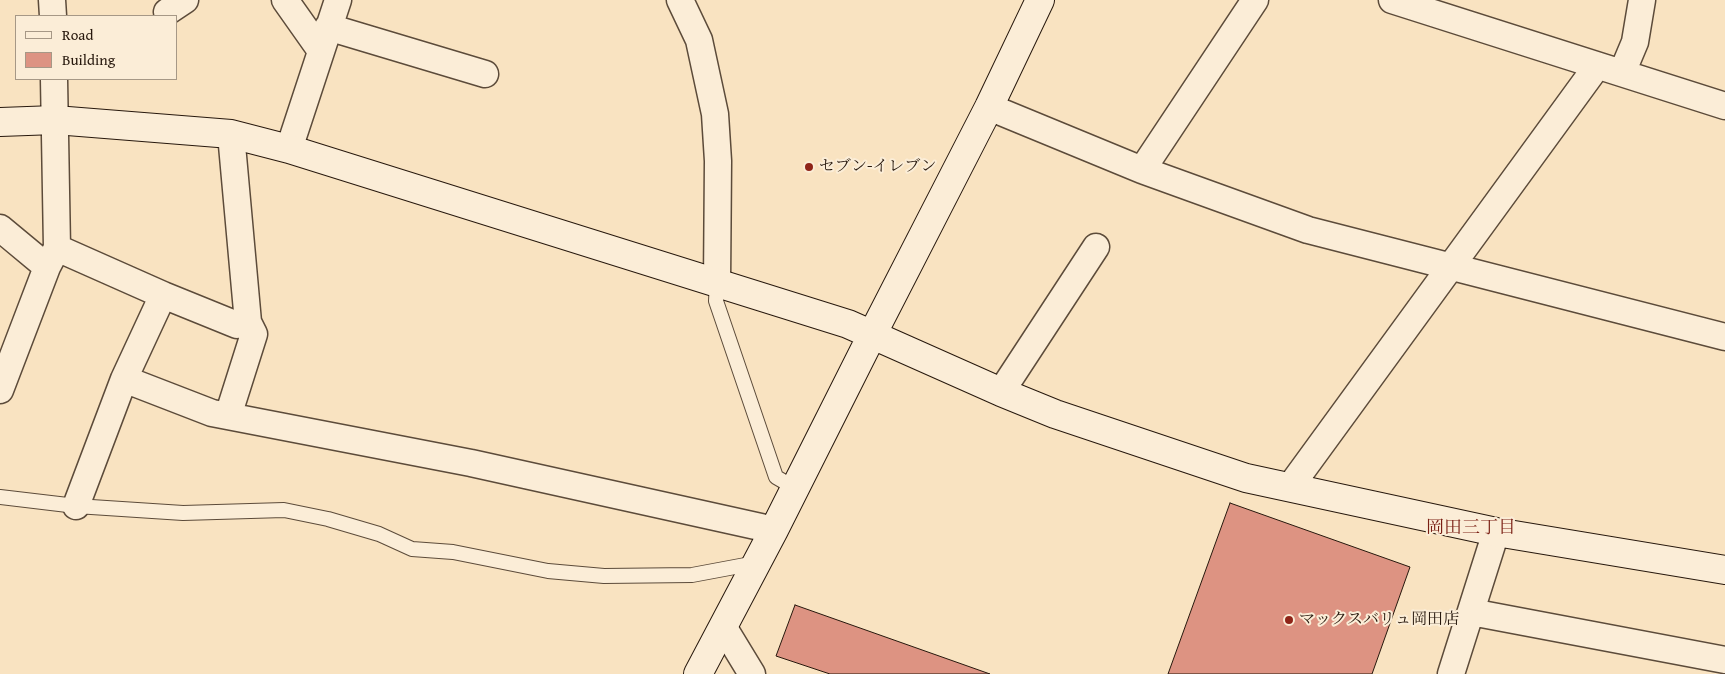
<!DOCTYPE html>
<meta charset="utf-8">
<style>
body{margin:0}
#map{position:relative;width:1725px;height:674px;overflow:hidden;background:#f9e3c1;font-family:"Gentium Book Plus",serif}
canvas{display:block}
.legend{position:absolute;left:15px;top:15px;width:162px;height:65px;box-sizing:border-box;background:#fbedd7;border:1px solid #a69886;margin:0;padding:6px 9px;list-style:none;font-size:15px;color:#27180d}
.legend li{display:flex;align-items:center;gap:10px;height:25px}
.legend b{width:25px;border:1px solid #a69886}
</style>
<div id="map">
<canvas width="1725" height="674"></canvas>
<ul class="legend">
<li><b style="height:6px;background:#fbedd7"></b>Road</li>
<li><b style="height:14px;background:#dd9382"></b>Building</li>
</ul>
</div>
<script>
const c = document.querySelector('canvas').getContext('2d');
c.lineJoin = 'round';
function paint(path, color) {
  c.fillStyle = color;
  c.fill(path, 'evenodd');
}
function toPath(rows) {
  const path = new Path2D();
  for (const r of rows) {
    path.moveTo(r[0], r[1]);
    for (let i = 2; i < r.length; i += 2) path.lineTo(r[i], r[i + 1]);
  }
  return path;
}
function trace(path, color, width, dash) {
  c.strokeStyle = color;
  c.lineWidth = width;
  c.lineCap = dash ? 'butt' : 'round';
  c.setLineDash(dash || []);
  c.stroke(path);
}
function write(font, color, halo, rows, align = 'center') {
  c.font = font + ' "Gentium Book Plus","Noto Serif JP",serif';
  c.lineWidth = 4;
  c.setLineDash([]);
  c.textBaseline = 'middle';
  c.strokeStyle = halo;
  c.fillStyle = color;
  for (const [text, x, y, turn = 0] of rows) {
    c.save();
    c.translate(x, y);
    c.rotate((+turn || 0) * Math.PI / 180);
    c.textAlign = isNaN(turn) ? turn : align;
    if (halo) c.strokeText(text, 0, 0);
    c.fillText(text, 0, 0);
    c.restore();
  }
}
const building = toPath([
 [1230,503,1410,567,1372,674,1168,674,1230,503],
 [795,605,990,674,830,674,776,656,795,605]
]);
paint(building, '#dd9382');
trace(building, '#27180d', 1);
const lane = toPath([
 [717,283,716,301,776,477,795,488],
 [0,497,76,506,183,513,284,510,328,519,379,534,412,549,453,552,548,571,604,576,692,575,756,563]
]);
const street = toPath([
 [52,0,53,16],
 [285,0,321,51],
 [680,0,699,40,715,114,718,161,717,283],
 [1392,0,1725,106],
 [167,12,185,0],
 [328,27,485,74],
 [1622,73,1635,42,1642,0],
 [989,107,1142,170,1308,230,1725,337],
 [231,134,248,322],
 [289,149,338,0],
 [1142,170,1255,0],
 [0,228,47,267],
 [57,248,163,295,124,379,212,413,471,463,774,530],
 [163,295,237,325,248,322,254,334,228,416],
 [0,390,47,267,57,248,54,79],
 [1001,392,1096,247],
 [1290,487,1597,66],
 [76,506,124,379],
 [1471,612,1725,660],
 [724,628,752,674],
 [1451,674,1496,532]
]);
const secondary = toPath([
 [0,122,55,120,231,134,289,149,848,324,1001,392,1055,414,1246,478,1496,532,1725,570],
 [698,674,774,530,872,335,989,107,1040,0]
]);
trace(lane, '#5c4b3a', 16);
trace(street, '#5c4b3a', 29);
trace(secondary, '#27180d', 30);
trace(lane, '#fbedd7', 14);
trace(street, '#fbedd7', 26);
trace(secondary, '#fbedd7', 28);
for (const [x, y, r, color] of [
 [809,167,5,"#8f2418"],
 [1289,620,5,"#8f2418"]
]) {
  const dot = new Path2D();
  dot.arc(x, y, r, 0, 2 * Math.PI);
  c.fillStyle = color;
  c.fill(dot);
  trace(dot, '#fbedd7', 2);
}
write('16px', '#27180d', '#fbedd7', [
 ["セブン-イレブン",819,167],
 ["マックスバリュ岡田店",1299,620]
], 'left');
write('18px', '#7a1f14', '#fbedd7', [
 ["岡田三丁目",1471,528]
]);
</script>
